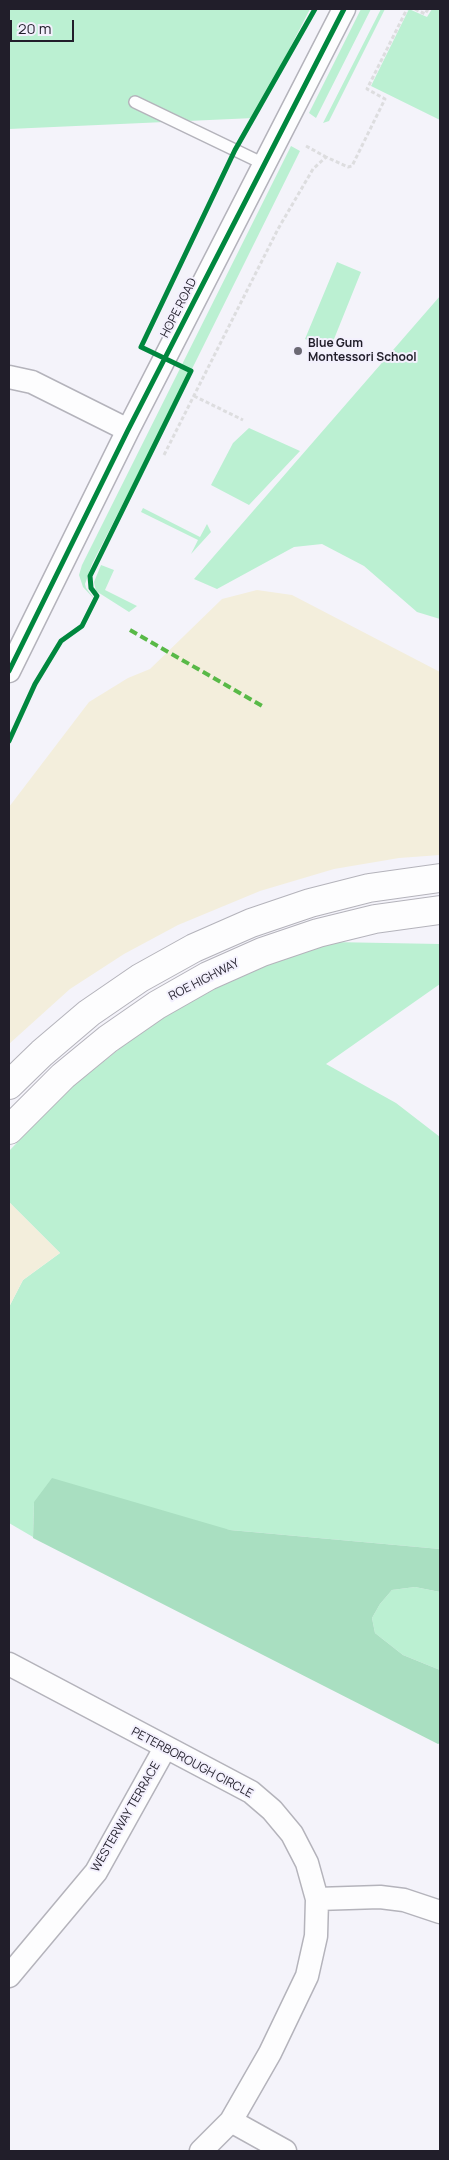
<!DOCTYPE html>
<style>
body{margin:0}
#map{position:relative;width:449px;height:2160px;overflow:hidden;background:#f4f3fa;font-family:Manrope,sans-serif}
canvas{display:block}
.frame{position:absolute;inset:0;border:10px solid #211e2a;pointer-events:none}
.scale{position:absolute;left:10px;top:20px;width:64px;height:22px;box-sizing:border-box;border:2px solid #211e2a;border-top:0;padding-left:6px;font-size:15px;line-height:18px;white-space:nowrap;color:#211e2a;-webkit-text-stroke:4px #f3f0fd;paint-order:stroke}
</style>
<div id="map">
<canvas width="449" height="2160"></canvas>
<div class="frame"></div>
<div class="scale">20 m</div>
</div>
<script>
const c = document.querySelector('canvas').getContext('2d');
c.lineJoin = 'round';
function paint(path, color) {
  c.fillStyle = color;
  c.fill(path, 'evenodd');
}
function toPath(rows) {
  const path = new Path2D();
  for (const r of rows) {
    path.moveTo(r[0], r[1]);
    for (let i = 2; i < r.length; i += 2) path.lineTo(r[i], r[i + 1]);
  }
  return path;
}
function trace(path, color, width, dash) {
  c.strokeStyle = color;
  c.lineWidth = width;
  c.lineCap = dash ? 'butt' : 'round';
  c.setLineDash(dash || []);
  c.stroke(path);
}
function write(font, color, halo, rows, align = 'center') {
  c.font = font + ' Manrope,sans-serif';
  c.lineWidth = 4;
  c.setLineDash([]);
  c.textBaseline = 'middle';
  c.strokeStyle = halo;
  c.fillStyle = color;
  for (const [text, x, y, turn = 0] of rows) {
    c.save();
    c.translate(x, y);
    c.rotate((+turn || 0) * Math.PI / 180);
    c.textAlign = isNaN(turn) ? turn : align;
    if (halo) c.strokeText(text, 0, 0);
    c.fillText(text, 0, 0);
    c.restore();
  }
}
paint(toPath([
 [9,9,310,9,254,118,9,129],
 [361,9,371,9,316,118,309,113],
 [381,9,385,9,329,121,323,123],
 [409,9,427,17,432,9,440,9,440,120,371,86],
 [291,146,300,151,191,371,92,564,85,584,86,588,97,602,83,587,79,575,82,565],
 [337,262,361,272,330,349,305,339],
 [440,296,440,619,417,612,364,566,322,544,294,547,217,589,194,579],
 [249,428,300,451,249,505,211,485,233,443],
 [143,508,200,537,207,524,211,532,191,554,198,540,141,512],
 [101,565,114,570,105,590,137,606,129,612,96,591,94,582],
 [331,942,440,944,440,984,326,1064,396,1103,440,1137,440,1549,230,1530,34,1502,33,1537,9,1523,9,1307,23,1280,60,1253,9,1202,9,1151,67,1091,144,1029,234,977],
 [415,1587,440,1592,440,1670,403,1655,375,1633,372,1618,380,1604,392,1590]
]), '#bbf0d2');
paint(toPath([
 [52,1478,230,1530,440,1549,440,1592,415,1587,392,1590,380,1604,372,1618,375,1633,403,1655,440,1670,440,1743,438,1744,33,1538,34,1502]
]), '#a9dfc1');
paint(toPath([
 [257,590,292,595,440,672,440,855,399,858,334,869,260,891,178,925,124,954,70,989,9,1044,9,807,89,702,128,678,150,669,222,599],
 [9,1202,60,1253,23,1280,9,1307]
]), '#f3eedc');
const service = toPath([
 [135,102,264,164]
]);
const minor = toPath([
 [9,377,32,382,128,430],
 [9,671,128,430,344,9],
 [9,1664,251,1792,272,1810,292,1834,307,1863,317,1899,316,1936,307,1976,270,2053,231,2121,201,2151],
 [317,1899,380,1897,404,1900,440,1912],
 [9,1976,96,1872,165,1748],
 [231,2121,285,2151]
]);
const motorway = toPath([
 [9,1085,42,1053,89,1013,140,978,194,948,251,923,310,903,369,888,440,878],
 [9,1130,63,1076,108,1039,157,1005,208,976,262,952,318,933,375,919,440,910]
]);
trace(service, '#b4b3bb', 14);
trace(minor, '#b4b3bb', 25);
trace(motorway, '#b4b3bb', 30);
trace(toPath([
 [415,9,425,14,428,9],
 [306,146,326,157],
 [194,396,243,420],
 [164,455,278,229,313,169,326,157,348,167,352,166,385,99,367,89,407,9]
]), '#dddddf', 3, [4, 2.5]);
trace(service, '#fdfdfe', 11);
trace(minor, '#fdfdfe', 22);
trace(motorway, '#fdfdfe', 28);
trace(toPath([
 [130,630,264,707]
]), '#58b947', 4, [8, 4]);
trace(toPath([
 [9,671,128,430,344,9],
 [9,741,35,684,61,641,82,626,97,596,91,588,90,576,191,371,141,347,235,150,315,9]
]), '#00873e', 5);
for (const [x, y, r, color] of [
 [298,351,5,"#6b6973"]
]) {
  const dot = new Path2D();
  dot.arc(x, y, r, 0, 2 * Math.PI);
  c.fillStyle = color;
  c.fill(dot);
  trace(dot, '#f3f0fd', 2);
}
write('12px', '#211e2a', '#f3f0fd', [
 ["HOPE ROAD",179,308,-63],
 ["ROE HIGHWAY",204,980,-27],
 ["PETERBOROUGH CIRCLE",192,1763,28],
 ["WESTERWAY TERRACE",126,1817,-60]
]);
write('bold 12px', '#211e2a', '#f3f0fd', [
 ["Blue Gum",308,344],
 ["Montessori School",308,358]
], 'left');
</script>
